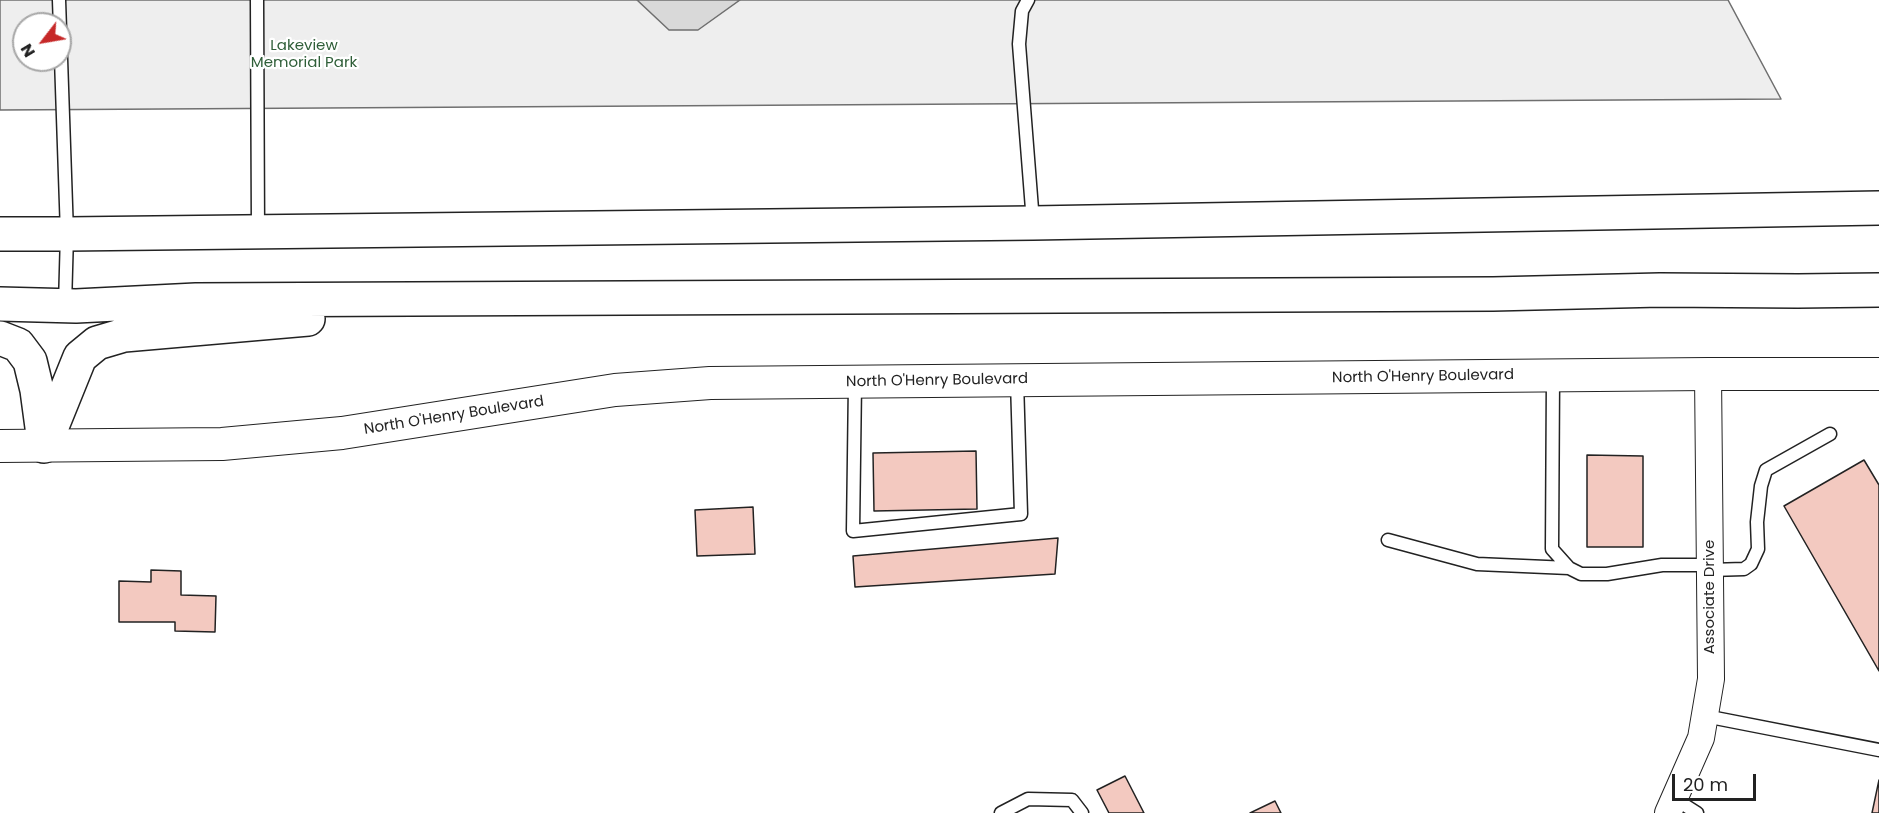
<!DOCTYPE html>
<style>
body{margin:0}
#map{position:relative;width:1879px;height:813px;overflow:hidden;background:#fff;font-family:Poppins,sans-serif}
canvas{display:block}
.north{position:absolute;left:12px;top:12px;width:60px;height:60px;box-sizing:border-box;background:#fff;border:2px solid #a7a7a7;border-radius:50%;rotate:239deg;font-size:16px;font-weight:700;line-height:24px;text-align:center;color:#222}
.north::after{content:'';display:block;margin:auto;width:21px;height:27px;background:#c62828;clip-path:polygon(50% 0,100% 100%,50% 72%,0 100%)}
.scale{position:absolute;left:1672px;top:774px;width:84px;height:27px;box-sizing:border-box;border:3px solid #222;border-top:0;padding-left:8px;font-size:18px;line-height:21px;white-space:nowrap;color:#222;-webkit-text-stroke:4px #fff;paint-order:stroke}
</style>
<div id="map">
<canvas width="1879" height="813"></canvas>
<div class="north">N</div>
<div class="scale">20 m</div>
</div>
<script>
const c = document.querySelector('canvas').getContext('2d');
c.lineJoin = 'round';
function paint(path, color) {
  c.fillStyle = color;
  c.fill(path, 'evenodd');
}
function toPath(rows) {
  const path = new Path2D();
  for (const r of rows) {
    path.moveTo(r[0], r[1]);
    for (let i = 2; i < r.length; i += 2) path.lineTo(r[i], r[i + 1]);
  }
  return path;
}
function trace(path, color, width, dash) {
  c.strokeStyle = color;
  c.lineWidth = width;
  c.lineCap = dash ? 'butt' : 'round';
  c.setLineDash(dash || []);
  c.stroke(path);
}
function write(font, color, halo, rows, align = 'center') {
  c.font = font + ' Poppins,sans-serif';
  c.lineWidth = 4.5;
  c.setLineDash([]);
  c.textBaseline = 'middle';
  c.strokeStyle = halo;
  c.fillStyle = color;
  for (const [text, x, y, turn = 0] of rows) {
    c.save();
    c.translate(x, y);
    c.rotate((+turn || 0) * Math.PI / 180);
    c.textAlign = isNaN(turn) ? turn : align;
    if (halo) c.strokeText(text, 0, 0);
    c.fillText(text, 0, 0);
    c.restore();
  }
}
const green = toPath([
 [0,0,1728,0,1781,99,0,110,0,0],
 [24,24,60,24,60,60,24,60,24,24]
]);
paint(green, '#eee');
trace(green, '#6f6f6f', 1.5);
const water = toPath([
 [637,0,740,0,698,30,669,30,637,0]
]);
paint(water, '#d9d9d9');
trace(water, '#6f6f6f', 1.5);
const building = toPath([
 [976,451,977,509,874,511,873,453,976,451],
 [1587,455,1643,456,1643,547,1587,547,1587,455],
 [1864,460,1879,485,1879,671,1784,506,1864,460],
 [753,507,755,554,697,556,695,510,753,507],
 [1058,538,1055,574,855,587,853,556,1058,538],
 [151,570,181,571,181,595,216,596,215,632,175,631,175,622,119,622,119,581,151,582,151,570],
 [1125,776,1144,813,1109,813,1097,790,1125,776],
 [1879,780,1879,813,1872,813,1879,780],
 [1275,801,1281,813,1250,813,1275,801]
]);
paint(building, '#f3c9c0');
trace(building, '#222', 1.5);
const service = toPath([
 [59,0,67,234,65,305],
 [257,0,258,230],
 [1028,0,1022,11,1019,44,1033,222],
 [1553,377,1552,549,1569,568,1581,574,1607,574,1662,565,1710,565],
 [855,383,853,531,1021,514,1017,381],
 [1388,540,1477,564,1569,568],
 [1710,570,1744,569,1751,564,1758,549,1757,522,1761,486,1766,470,1830,434],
 [1705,716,1879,750],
 [1675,799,1697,813],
 [1001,813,1028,799,1072,800,1082,813]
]);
const minor = toPath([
 [1668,813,1701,738,1711,679,1708,374]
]);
const tertiary = toPath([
 [0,446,222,444,342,433,615,390,710,383,1708,374,1879,374]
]);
const trunk = toPath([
 [0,234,67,234,1033,223,1879,208],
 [0,304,76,306,196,300,1493,294,1660,290,1798,291,1879,290],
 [0,338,18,345,30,361,37,390,44,442],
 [44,446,80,357,97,343,124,335,308,319]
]);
trace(service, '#222', 15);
trace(minor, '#222', 28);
trace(tertiary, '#222', 34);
trace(trunk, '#222', 36);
trace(service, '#fff', 12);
trace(minor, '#fff', 26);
trace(tertiary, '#fff', 32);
trace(trunk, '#fff', 33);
write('15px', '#2f5e38', '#fff', [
 ["Lakeview",304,46],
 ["Memorial Park",304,63]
]);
write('15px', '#222', '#fff', [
 ["North O'Henry Boulevard",1423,377,-1],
 ["North O'Henry Boulevard",937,381,-1],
 ["North O'Henry Boulevard",454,416,-9],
 ["Associate Drive",1710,597,-90]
]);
</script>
